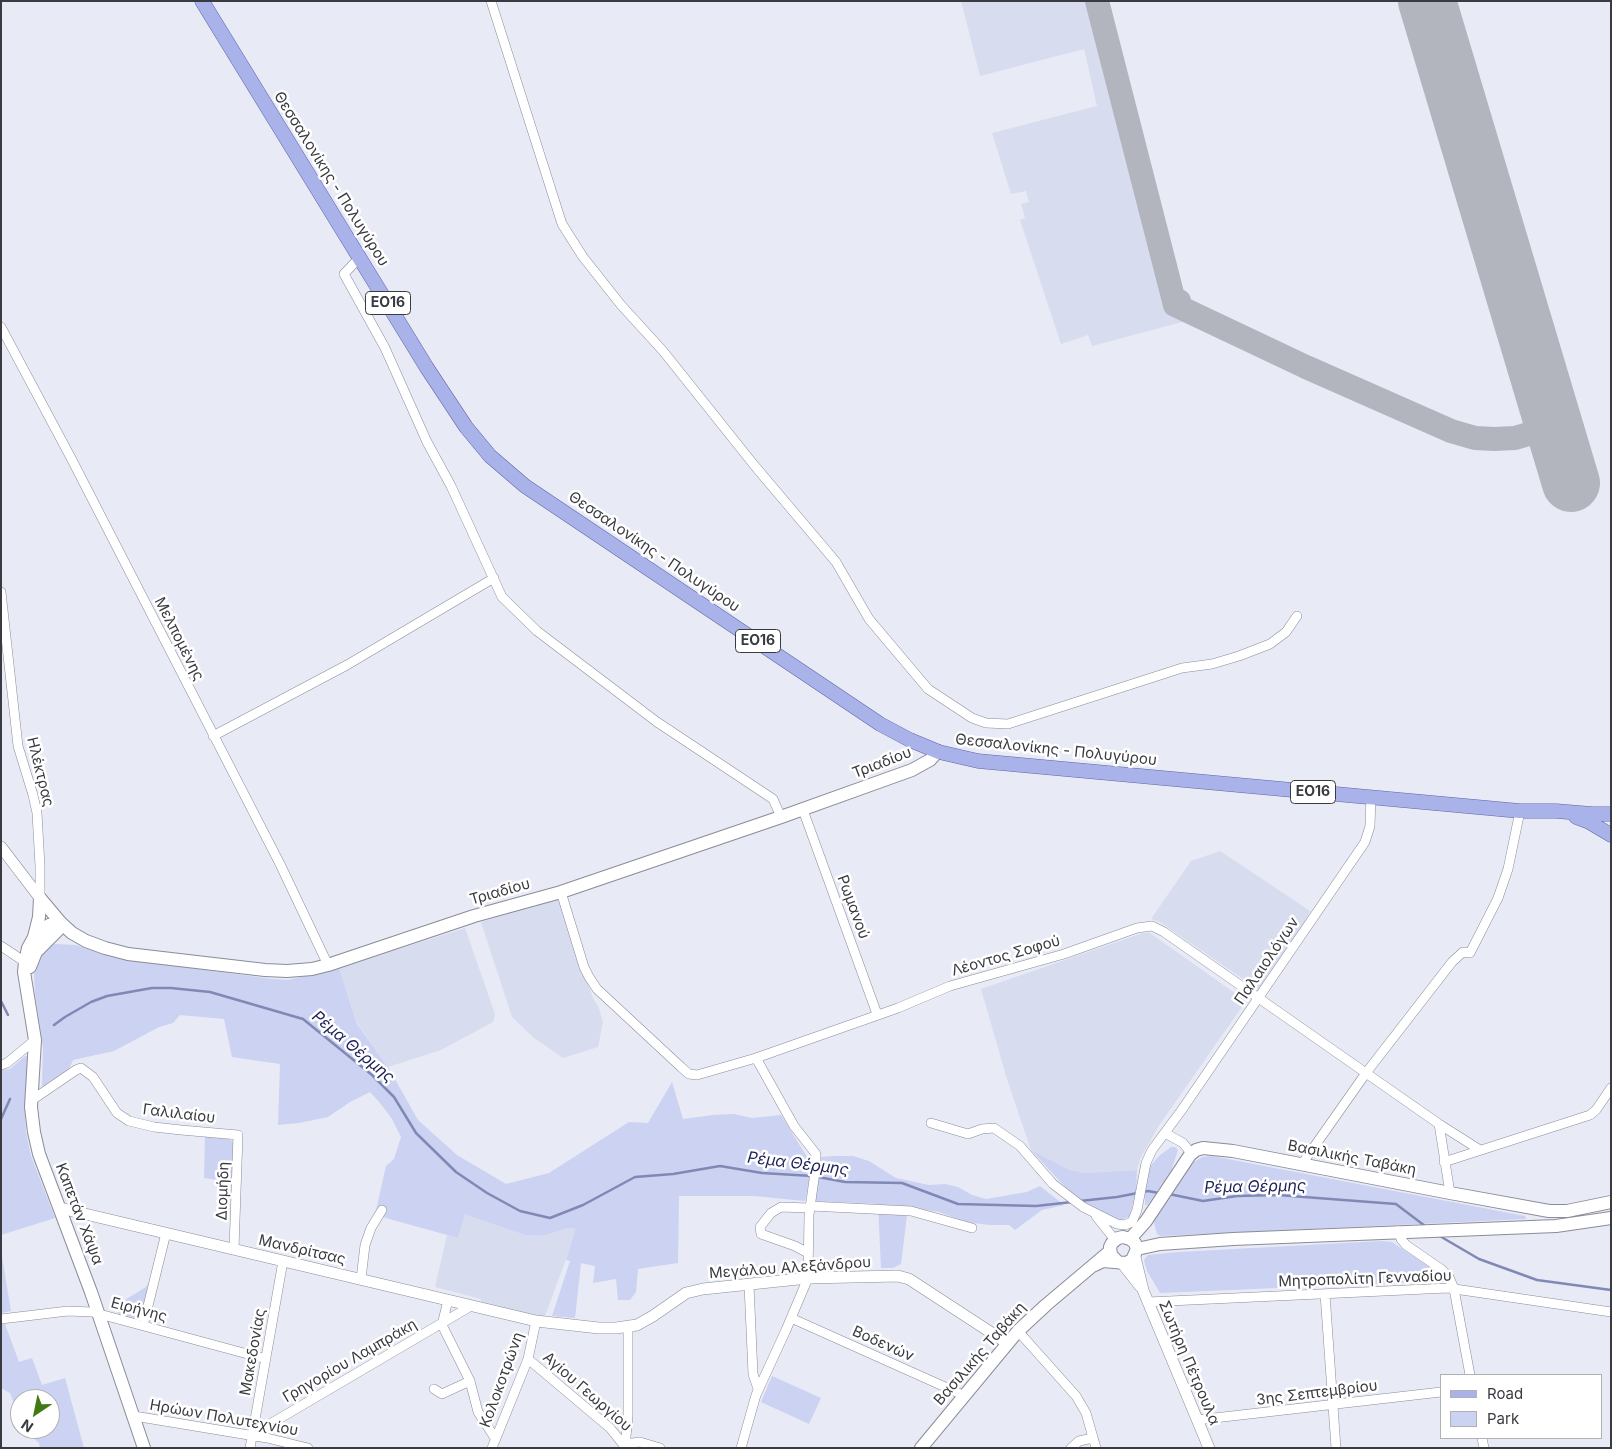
<!DOCTYPE html>
<meta charset="utf-8">
<style>
body{margin:0}
#map{position:relative;width:1612px;height:1449px;overflow:hidden;background:#e8eaf6;font-family:Inter,sans-serif}
canvas{display:block}
.frame{position:absolute;inset:0;border:2px solid #3a3b40;pointer-events:none}
.legend{position:absolute;left:1440px;top:1374px;width:162px;height:65px;box-sizing:border-box;background:#fff;border:1px solid #b0b1b3;margin:0;padding:6px 9px;list-style:none;font-size:15px;color:#3a3b40}
.legend li{display:flex;align-items:center;gap:10px;height:25px}
.legend b{width:25px;border:1px solid #b0b1b3}
.north{position:absolute;left:10px;top:1389px;width:50px;height:50px;box-sizing:border-box;background:#fff;border:1px solid #b0b1b3;border-radius:50%;rotate:214deg;font-size:14px;font-weight:700;line-height:20px;text-align:center;color:#3a3b40}
.north::after{content:'';display:block;margin:auto;width:18px;height:22px;background:#407a12;clip-path:polygon(50% 0,100% 100%,50% 72%,0 100%)}
</style>
<div id="map">
<canvas width="1612" height="1449"></canvas>
<div class="frame"></div>
<ul class="legend">
<li><b style="height:6px;background:#aab2ea"></b>Road</li>
<li><b style="height:14px;background:#ccd2f1"></b>Park</li>
</ul>
<div class="north">N</div>
</div>
<script>
const c = document.querySelector('canvas').getContext('2d');
c.lineJoin = 'round';
function paint(path, color) {
  c.fillStyle = color;
  c.fill(path, 'evenodd');
}
function toPath(rows) {
  const path = new Path2D();
  for (const r of rows) {
    path.moveTo(r[0], r[1]);
    for (let i = 2; i < r.length; i += 2) path.lineTo(r[i], r[i + 1]);
  }
  return path;
}
function trace(path, color, width, dash) {
  c.strokeStyle = color;
  c.lineWidth = width;
  c.lineCap = dash ? 'butt' : 'round';
  c.setLineDash(dash || []);
  c.stroke(path);
}
function write(font, color, halo, rows, align = 'center') {
  c.font = font + ' Inter,sans-serif';
  c.lineWidth = 5;
  c.setLineDash([]);
  c.textBaseline = 'middle';
  c.strokeStyle = halo;
  c.fillStyle = color;
  for (const [text, x, y, turn = 0] of rows) {
    c.save();
    c.translate(x, y);
    c.rotate((+turn || 0) * Math.PI / 180);
    c.textAlign = isNaN(turn) ? turn : align;
    if (halo) c.strokeText(text, 0, 0);
    c.fillText(text, 0, 0);
    c.restore();
  }
}
paint(toPath([
 [961,1,1101,1,1181,310,1186,321,1092,346,1088,335,1061,344,1020,220,1025,218,1021,204,1029,202,1026,191,1011,194,992,133,1097,106,1084,49,980,76],
 [1220,851,1310,911,1306,923,1259,990,1160,922,1151,919,1191,861],
 [559,897,593,998,599,1008,603,1022,598,1047,563,1058,533,1037,512,1017,481,922],
 [465,928,495,1014,493,1022,441,1050,388,1067,357,1023,339,968],
 [1143,933,1150,933,1246,1001,1158,1127,1140,1159,1137,1170,1085,1173,1070,1170,1031,1150,1007,1079,981,989],
 [465,1213,525,1235,542,1236,568,1228,577,1229,544,1319,481,1302,481,1299,435,1287,447,1235,458,1238]
]), '#d8dcef');
paint(toPath([
 [55,944,76,945,112,957,272,979,288,980,339,968,357,1024,388,1067,418,1120,457,1155,506,1184,549,1173,629,1122,648,1123,672,1082,683,1119,713,1115,734,1114,752,1118,781,1115,812,1165,805,1201,754,1196,679,1196,678,1263,638,1269,636,1292,630,1300,618,1300,616,1279,593,1283,595,1266,581,1263,575,1318,552,1316,570,1261,566,1260,576,1229,568,1228,542,1236,525,1235,465,1214,458,1238,375,1215,386,1166,394,1159,401,1137,392,1119,380,1103,370,1092,350,1102,328,1117,299,1123,278,1125,280,1064,232,1057,224,1019,180,1015,173,1023,159,1027,114,1051,73,1060,68,1071,42,1087,43,1048,35,994,34,974,38,956,50,945],
 [25,1056,29,1057,25,1111,26,1132,31,1156,55,1218,1,1235,1,1070,10,1069],
 [205,1135,224,1136,233,1142,235,1155,232,1182,204,1178],
 [1171,1147,1175,1147,1178,1150,1171,1171,1151,1200,1147,1205,1145,1205,1145,1186,1151,1165,1159,1156],
 [1031,1150,1070,1170,1085,1173,1137,1170,1136,1193,1129,1217,1121,1220,1093,1209,1067,1189],
 [836,1156,853,1156,869,1161,896,1178,929,1185,945,1184,958,1187,972,1195,986,1199,1027,1192,1040,1186,1064,1205,1042,1210,1015,1230,1009,1225,989,1225,966,1222,939,1212,908,1207,901,1264,893,1268,881,1268,878,1204,814,1201,819,1157],
 [1212,1156,1525,1216,1526,1219,1160,1236,1157,1234,1154,1223,1155,1218,1163,1205,1194,1162,1202,1157],
 [1382,1241,1392,1242,1438,1273,1442,1281,1160,1293,1147,1271,1144,1260,1148,1255,1179,1252],
 [1,1251,11,1311,1,1313],
 [152,1279,140,1321,118,1314,120,1303,146,1287],
 [1,1324,5,1324,19,1362,32,1358,42,1385,65,1378,84,1448,40,1448,39,1443,24,1430,50,1429,50,1399,20,1399,20,1420,10,1393,1,1388],
 [772,1376,821,1398,809,1424,761,1402]
]), '#ccd2f1');
trace(toPath([
 [1,1001,8,1015],
 [54,1025,65,1017,91,1002,107,996,152,988,171,988,210,992,303,1019,372,1075,394,1097,416,1133,456,1172,487,1193,520,1211,550,1218,583,1205,635,1177,673,1174,720,1166,762,1173,812,1176],
 [1,1119,10,1099],
 [818,1177,845,1182,902,1183,958,1204,1036,1206,1072,1202],
 [1169,1194,1203,1201,1237,1196,1278,1195,1396,1204,1425,1226],
 [1080,1201,1117,1197,1148,1191,1159,1193],
 [1438,1235,1479,1259,1537,1280,1611,1290]
]), '#8089b6', 2.5);
trace(toPath([
 [1097,1,1175,305],
 [1179,301,1175,305,1306,367,1451,431,1475,438,1494,439,1515,438,1556,426]
]), '#b2b4be', 24);
trace(toPath([
 [1427,1,1571,483]
]), '#b2b4be', 58);
const minor = toPath([
 [491,1,562,224,583,257,621,305,663,351,754,465,836,562,869,619,928,689,972,718,986,723,1008,724,1182,668,1212,664,1239,656,1270,644,1286,632,1297,616],
 [360,257,344,274,385,348,427,442,451,486,502,597,537,631,657,722,773,799,781,817],
 [1,327,71,458,280,864,328,965],
 [1,592,18,746,33,795,37,813,40,866,40,898],
 [213,736,347,665,494,578],
 [803,810,877,1014],
 [561,892,584,967,589,977,597,989,681,1067,689,1074,697,1075,756,1058,898,1008,950,986,1064,954,1137,928,1152,926,1164,932,1439,1124,1450,1193],
 [1,946,25,962],
 [1,1065,7,1063,35,1040],
 [32,1100,76,1070,81,1068,93,1077,117,1113,129,1121,154,1127,181,1130,238,1135,234,1249],
 [931,1123,968,1134,982,1129,994,1128,1020,1146,1053,1184,1083,1207,1117,1224,1125,1225,1132,1222,1137,1210,1146,1163,1152,1150,1181,1111,1365,842,1370,826,1371,797],
 [1439,1124,1480,1150],
 [1165,1133,1183,1143,1191,1153],
 [1444,1162,1590,1115,1596,1110,1611,1088],
 [1302,1164,1366,1073,1452,962,1463,952,1470,953,1498,898,1508,869,1520,811],
 [810,1206,911,1211,972,1228],
 [1096,1216,1115,1240],
 [1398,1231,1401,1239,1406,1245,1441,1269,1449,1277,1454,1289,1470,1375],
 [808,1253,795,1246,761,1234,760,1227,771,1213,781,1207,809,1208],
 [361,1279,365,1245,371,1228,382,1210],
 [749,1285,753,1374,758,1389],
 [1325,1294,1336,1448],
 [448,1300,442,1325,470,1381,478,1412,495,1438],
 [1148,1302,1448,1288,1611,1312],
 [791,1318,963,1395],
 [1,1319,68,1311,92,1312,266,1359],
 [143,1326,166,1233],
 [1018,1331,1076,1396,1086,1413,1096,1448],
 [528,1359,610,1428,626,1448],
 [434,1389,442,1394,470,1381],
 [134,1416,267,1438,308,1448],
 [1197,1420,1441,1392],
 [252,1436,265,1427,471,1306],
 [1482,1438,1484,1448],
 [625,1444,640,1442,660,1448],
 [625,1447,628,1416,628,1327],
 [250,1448,283,1261],
 [492,1448,528,1359,536,1321],
 [741,1448,756,1395,786,1330,808,1278,809,1215,816,1165,816,1154,794,1126,756,1058],
 [1071,1448,1079,1441,1093,1438]
]);
const tertiary = toPath([
 [1,847,40,898],
 [60,1208,536,1321,599,1328,616,1328,637,1325,653,1316,686,1293,703,1289,808,1278,898,1276,909,1279,1007,1343],
 [1135,1257,1143,1290,1209,1448],
 [1122,1263,1140,1286]
]);
const secondary = toPath([
 [40,898,61,923,72,933,86,941,105,948,128,954,265,970,287,971,312,969,328,965,474,916,561,892,781,817,912,770,930,760,938,751],
 [61,923,49,925,34,937,28,948,25,962,24,972,35,1040,31,1107,34,1132,39,1154,91,1292,144,1448],
 [34,937,39,917,40,898],
 [30,967,36,952,58,930,61,923],
 [1130,1239,1146,1221,1190,1155,1196,1150,1203,1148,1233,1151,1450,1193,1549,1211,1567,1211,1611,1202],
 [1137,1249,1160,1244,1233,1239,1556,1226,1611,1218],
 [1095,1265,1103,1261,1126,1263,1132,1260,1137,1249,1135,1243,1130,1239,1123,1237,1118,1238,1112,1243,1110,1247,1111,1255,1118,1262],
 [921,1448,1018,1331,1046,1305,1110,1251]
]);
const primary = toPath([
 [202,1,427,368,466,427,490,456,525,486,880,724,910,740,939,752,978,761,1520,811,1556,811,1592,814,1611,814],
 [1576,817,1589,822,1611,835]
]);
trace(minor, '#8a8c97', 10);
trace(tertiary, '#8a8c97', 12);
trace(secondary, '#8a8c97', 14);
trace(primary, '#5e67a5', 15);
trace(minor, '#fff', 9);
trace(tertiary, '#fff', 11);
trace(secondary, '#fff', 12);
trace(primary, '#aab2ea', 14);
for (const [x, y, w] of [
 [388,303,45],
 [758,641,45],
 [1313,792,45]
]) {
  const box = new Path2D();
  box.roundRect(x - w / 2, y - 11.5, w, 23, 4);
  c.fillStyle = '#fff';
  c.fill(box);
  trace(box, '#3a3b40', 1);
}
write('bold 14px', '#3a3b40', null, [
 ["ΕΟ16",388,303],
 ["ΕΟ16",758,641],
 ["ΕΟ16",1313,792]
]);
write('15px', '#3a3b40', '#fff', [
 ["Θεσσαλονίκης - Πολυγύρου",331,179,58],
 ["Θεσσαλονίκης - Πολυγύρου",654,552,34],
 ["Μελπομένης",179,639,63],
 ["Θεσσαλονίκης - Πολυγύρου",1056,750,6],
 ["Τριαδίου",882,763,-21],
 ["Ηλέκτρας",40,772,76],
 ["Τριαδίου",500,892,-16],
 ["Ρωμανού",853,907,70],
 ["Λέοντος Σοφού",1006,956,-16],
 ["Παλαιολόγων",1267,961,-56],
 ["Γαλιλαίου",179,1114,7],
 ["Βασιλικής Ταβάκη",1352,1158,11],
 ["Διομήδη",223,1191,-88],
 ["Καπετάν Χάψα",79,1214,69],
 ["Μανδρίτσας",302,1250,13],
 ["Μεγάλου Αλεξάνδρου",790,1268,-4],
 ["Μητροπολίτη Γενναδίου",1365,1279,-2],
 ["Ειρήνης",139,1310,15],
 ["Βοδενών",883,1344,24],
 ["Μακεδονίας",253,1352,-80],
 ["Βασιλικής Ταβάκη",980,1354,-49],
 ["Γρηγορίου Λαμπράκη",350,1361,-30],
 ["Σωτήρη Πέτρουλα",1189,1363,67],
 ["Κολοκοτρώνη",502,1380,-70],
 ["Αγίου Γεωργίου",587,1392,41],
 ["3ης Σεπτεμβρίου",1317,1393,-7],
 ["Ηρώων Πολυτεχνίου",224,1418,10]
]);
write('italic 16px', '#1e2058', '#fff', [
 ["Ρέμα Θέρμης",353,1047,40],
 ["Ρέμα Θέρμης",798,1164,7],
 ["Ρέμα Θέρμης",1255,1187,-1]
]);
</script>
